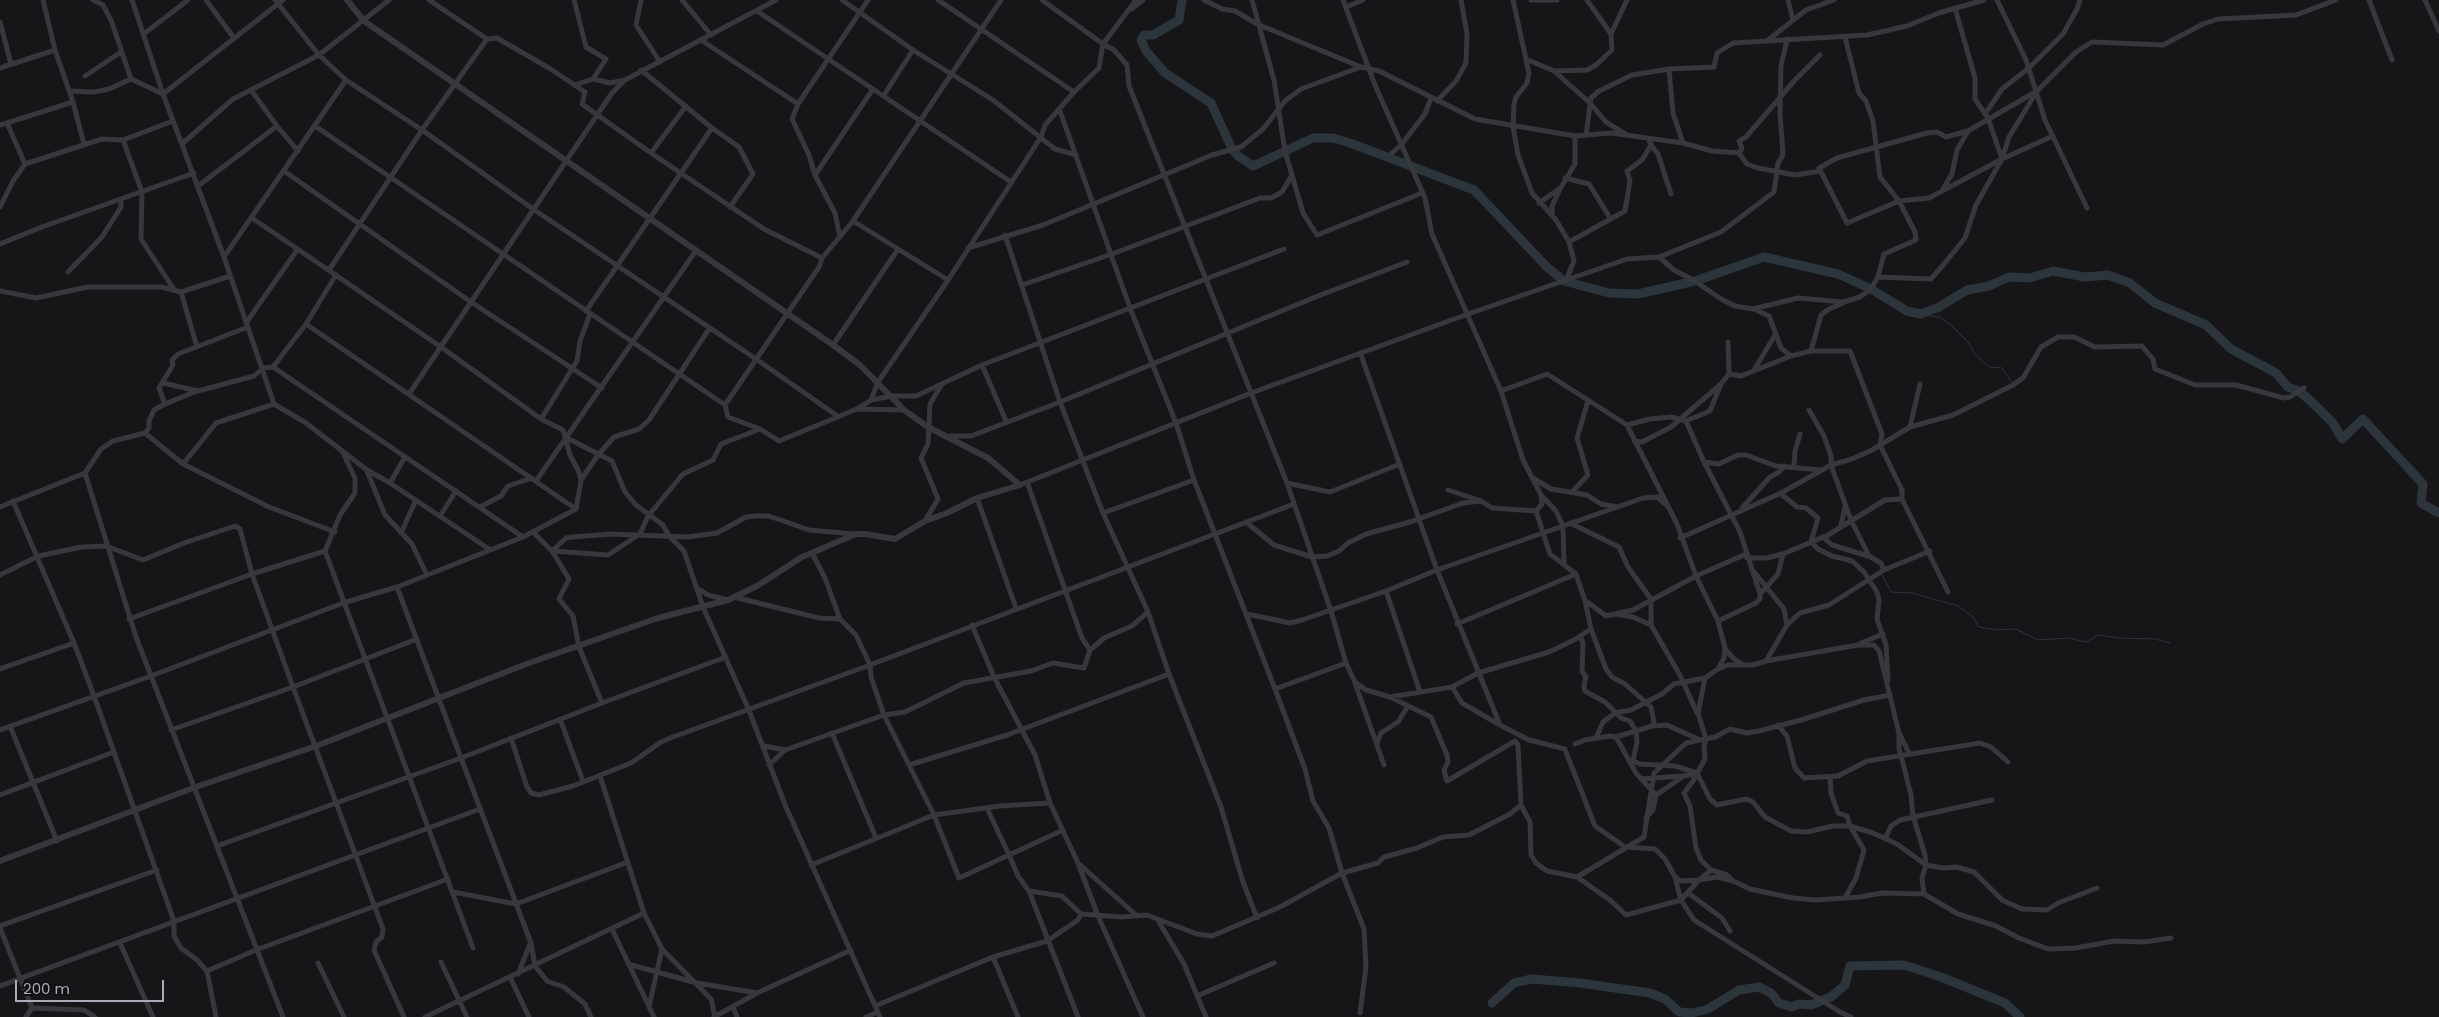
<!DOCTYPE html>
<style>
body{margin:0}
#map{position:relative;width:2439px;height:1017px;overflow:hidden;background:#161618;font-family:Poppins,sans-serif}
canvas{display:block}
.scale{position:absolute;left:15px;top:980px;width:149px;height:22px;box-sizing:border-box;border:2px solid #a8adb8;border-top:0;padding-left:6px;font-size:15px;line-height:18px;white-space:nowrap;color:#a8adb8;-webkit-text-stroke:4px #111113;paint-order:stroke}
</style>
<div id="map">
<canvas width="2439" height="1017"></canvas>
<div class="scale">200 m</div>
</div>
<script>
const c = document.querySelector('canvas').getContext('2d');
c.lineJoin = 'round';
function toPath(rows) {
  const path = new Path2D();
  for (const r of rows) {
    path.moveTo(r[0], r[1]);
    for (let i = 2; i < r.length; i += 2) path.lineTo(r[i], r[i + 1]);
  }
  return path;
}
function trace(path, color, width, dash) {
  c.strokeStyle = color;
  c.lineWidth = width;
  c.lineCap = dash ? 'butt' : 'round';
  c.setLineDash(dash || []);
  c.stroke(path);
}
trace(toPath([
 [1921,314,1941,318,1951,325,1968,342,1975,354,1989,367,2002,368,2013,384],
 [1881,573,1891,592,1912,593,1958,606,1972,616,1979,627,1997,630,2016,629,2038,640,2069,638,2086,642,2098,635,2119,638,2155,639,2170,643]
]), '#2c353c', 1);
trace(toPath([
 [1182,0,1179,20,1153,35,1144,35,1141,40,1146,51,1165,73,1211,103,1232,149,1238,156,1253,166,1313,138,1333,138,1350,143,1474,190,1546,266,1564,281,1609,293,1638,294,1695,281,1764,257,1838,274,1871,289,1907,311,1921,314,1939,307,1967,290,1989,286,2009,277,2030,278,2053,271,2085,277,2108,275,2130,283,2155,303,2206,325,2231,349,2276,373,2288,387,2299,391,2314,404,2333,423,2342,439,2363,419,2423,484,2421,503,2439,513],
 [1492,1003,1514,983,1532,979,1580,983,1650,993,1665,999,1679,1012,1692,1013,1708,1009,1739,990,1759,987,1771,993,1779,1003,1792,1007,1799,1004,1811,1005,1831,997,1845,985,1850,966,1904,965,1941,977,2005,1003,2020,1017]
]), '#2c353c', 9);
trace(toPath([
 [93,0,103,5,111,20,131,79],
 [132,0,163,94,224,257,274,404,306,423,367,470,390,483,489,549],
 [206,0,234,38],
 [275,0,319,55,346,80,422,130,533,209,756,359,836,415],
 [429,0,487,39,497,38,549,68,585,92,582,104,651,153,764,229,822,258],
 [574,0,586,47,606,59,593,79],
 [641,0,636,25,660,62],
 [682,0,711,35],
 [842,0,913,50,993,100,1055,149,1076,155],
 [938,0,1074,92],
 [1204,0,1222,9,1235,11,1257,24,1361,67,1379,71,1475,119,1575,136,1611,133,1683,143,1712,151,1739,153,1747,164,1758,168,1795,175,1821,171],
 [1252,0,1274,80,1285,151,1303,213,1317,235,1422,193],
 [1343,0,1375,85,1425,198,1432,234,1501,391,1523,460,1541,495,1542,504,1536,511,1550,554,1576,574,1585,601,1591,629,1574,640,1549,652,1478,673,1452,687,1390,697],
 [1513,0,1529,73,1527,83,1516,97,1514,104,1513,126,1518,155,1532,193,1556,220,1569,242,1574,261,1567,278],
 [1531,0,1557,0],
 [1587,0,1611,34],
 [1788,0,1793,20],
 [1997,0,2026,60,2045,120,2087,208],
 [2369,0,2392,60],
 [2425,0,2439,31],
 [1346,7,1363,0],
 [1955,8,1975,78,1975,99,1988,118,2002,159],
 [1132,9,1143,0],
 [757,11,1011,182],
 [0,22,11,64],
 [145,33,188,0],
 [701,40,798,104],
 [1768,40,1806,10,1834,0],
 [55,50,73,102,84,144],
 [1526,59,1554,71,1587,70,1596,65,1612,50,1611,34,1627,0],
 [0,68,55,50,43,0],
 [1669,69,1673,113,1683,143],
 [641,70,712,128,739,147,753,174,730,207],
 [1554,71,1590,103,1606,122,1627,135],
 [85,76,121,52],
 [575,85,593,79,610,83,625,80,776,0],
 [251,90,277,126],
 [69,91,94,92,109,89,131,79,163,94,283,0],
 [884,95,913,50],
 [1437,101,1456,81,1466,63,1467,34,1461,0],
 [1060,111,1130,308,1176,423,1194,480,1275,689,1305,769,1313,801,1329,828,1342,873,1364,929,1366,967,1360,1013],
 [1985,114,2002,89,2029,68,2063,34,2077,9,2080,0],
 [7,123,25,164],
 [0,125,73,102],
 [315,126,725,405,728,417,760,429,779,441,857,409,871,400,892,396,916,396,982,365,1284,249],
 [1586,135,1591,98,1599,91,1632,75,1669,69,1714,67,1717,53,1733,43,1867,35,1907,26,1939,13,1984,0],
 [2053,136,2002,159,1929,198,1899,201,1847,223,1819,168,1837,158,1927,133,1937,132,1946,137,1968,131,2037,91,2076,52,2092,42,2163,45,2203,24,2218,19,2296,15,2336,0],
 [123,140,142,192,141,239,173,288],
 [183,143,233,99,319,55,389,0],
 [1651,145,1658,154,1671,194],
 [651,153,686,106],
 [1392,153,1401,145,1425,114,1431,98],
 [1739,153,1742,148,1739,141,1746,137,1795,80,1820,55],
 [284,171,471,302,602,388],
 [815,175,873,89],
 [1565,178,1589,184,1610,218],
 [198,186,277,126,298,151],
 [1942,191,1952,174,1957,150,1968,131],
 [1539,203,1559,189],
 [0,207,13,181,25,164,102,139,123,140,173,121],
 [1552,215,1552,206,1560,189,1575,164,1575,136],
 [853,221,948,280],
 [1005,235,1060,402,1103,513,1148,612,1132,626,1104,638,1090,650],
 [840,237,835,213,815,175,809,155,792,119,798,104,868,0],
 [1569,242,1625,211,1630,181,1627,171,1642,160,1651,145,1648,138],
 [0,244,42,227,194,173],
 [968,248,1043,225,1212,155,1241,147,1263,129,1286,100,1301,89,1361,67],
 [224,257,346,80],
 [1659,257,1674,270,1695,281,1721,299,1735,306,1753,309,1798,298,1844,302,1860,297,1871,289,1878,277,1884,254,1916,240,1915,232,1899,201,1880,177,1873,121,1866,101,1859,93,1845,37],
 [329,270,422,130,487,39],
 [68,272,102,237,121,207,121,200],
 [1878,277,1931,279,1944,264,1965,238,1976,205,2002,159,2009,137,2037,91],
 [1022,285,1112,254,1260,198,1271,198,1282,192,1292,175],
 [0,291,36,298,88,287,161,287,181,292,230,276],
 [181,292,197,347],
 [1754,309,1769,316,1781,348,1791,356],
 [586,311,712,128],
 [246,323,297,250],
 [306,324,336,275],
 [1728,342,1729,374],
 [833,345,898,249],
 [1811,351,1821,315,1829,309,1843,303],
 [1361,355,1437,570,1500,725],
 [982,365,1006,421],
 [273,367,523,537],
 [1754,370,1775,335],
 [163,383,198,391,254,376,263,368,273,367,306,324,576,509],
 [1501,391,1547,374,1627,425,1650,419,1671,417,1686,421,1710,411,1721,384,1729,374,1741,376,1791,356,1811,351,1850,351,1882,434,1880,445,1902,490,1902,499,1948,592],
 [409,394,612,93,625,80],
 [871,400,878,382,948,280,1041,137,1045,125,1074,92,1099,68,1103,44,1136,0],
 [165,404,197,391],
 [725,405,819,267,822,258,853,221,1001,0],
 [857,409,904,410],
 [1809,410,1824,436,1831,456,1831,465,1851,520,1869,556,1881,563,1884,570,1930,551],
 [541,419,577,361,580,341,590,314],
 [1686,421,1704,462,1740,532,1760,594,1760,599,1756,603,1718,621],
 [1627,425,1677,524,1696,576,1718,621,1725,648,1724,658,1718,669,1705,678,1698,713,1706,739,1704,746,1705,759,1693,781,1684,793,1690,806,1696,848,1701,860,1711,870,1727,875,1731,879],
 [1910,427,1920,384],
 [145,433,183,464,269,507,335,532],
 [950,436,971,436,1060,402,1318,296,1407,262],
 [565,437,612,461,625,492,636,505,663,525,669,536,684,551,703,607,748,708,786,807,880,1017],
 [1634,441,1642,442,1671,427,1721,384],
 [343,453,355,478,355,493,340,515,325,551,473,948],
 [1704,462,1719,464,1738,455,1746,455,1776,466,1821,470],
 [183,464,216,423,274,404],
 [1794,466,1795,451,1800,434],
 [367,471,385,515,412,544,427,575],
 [85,473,136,637,283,1017],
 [1533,478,1551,489,1587,495,1601,504,1618,507],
 [581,480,598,455,614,437,639,429,649,420,709,329],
 [536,481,695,252],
 [390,483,405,457],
 [1287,483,1330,492,1400,464],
 [1020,485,1251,393,1468,314,1627,259,1659,257,1721,232,1774,192,1778,163,1783,155,1780,113,1781,66,1787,39],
 [1448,490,1481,501,1492,508,1536,511],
 [1573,491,1588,475,1577,438,1588,401],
 [1780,493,1797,507,1806,508,1818,518,1811,542,1818,549,1832,556,1852,561,1864,572,1877,592,1879,600,1877,619,1886,645,1888,680],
 [977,498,1016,608],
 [13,501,74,643,94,696,174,921,174,936,181,948,197,960,207,971,216,1017],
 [0,507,85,473,101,449,113,441,145,433,149,428,149,421,154,410,165,404,159,388,173,365,172,360,178,354,248,327],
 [480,507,501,496,508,486,532,478],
 [1742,508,1770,477,1779,472,1784,466],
 [1103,513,1194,480],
 [440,516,456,491],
 [925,521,938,499,921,458,928,444,930,404,942,384],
 [1246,522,1274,545,1312,557,1327,556,1339,551,1348,543,1366,534,1410,522,1463,503,1481,501],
 [1570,523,1619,547,1628,567,1651,599,1651,625],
 [1841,525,1845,507],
 [533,532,552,551,569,579,559,599,573,616,579,647,602,703,726,657],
 [401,533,416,500],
 [1823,537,1832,545,1868,556],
 [1680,538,1781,493,1831,465,1852,459,1872,450,1910,427,1953,415,2013,385,2023,378,2041,347,2058,337,2074,337,2095,347,2142,346,2153,359,2155,369,2195,385,2236,385,2284,398,2290,397,2304,388],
 [552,551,566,538,573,537,610,534,688,537,717,533,746,517,755,516,769,516,809,530,854,534],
 [552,551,608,555,640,534,648,516,683,474,713,460,721,444,760,429],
 [812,553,825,578,840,619,856,635,870,665,871,677,884,715,934,815,959,878,1009,855,1018,876,1029,891,1062,896,1081,914,1122,917,1147,915,1197,934,1212,936,1280,907,1342,873,1378,863,1384,857,1417,848,1443,837,1469,835,1510,814,1521,805,1518,745,1515,741,1447,781,1444,770,1448,762,1447,755,1431,717,1390,697,1366,690,1355,682,1346,663,1331,611,1287,483,1129,86,1127,65,1114,50,1103,44,1042,0],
 [1747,558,1767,558,1783,554,1828,535,1885,500,1902,499],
 [1564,564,1563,526,1643,498,1657,497,1666,505],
 [1755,573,1784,609,1787,625,1766,661],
 [0,575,38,556,82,547,106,546,143,560,184,543,235,526,240,529,252,574,293,687,417,639],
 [697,588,708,595,728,600],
 [1386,591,1420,692],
 [1760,594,1778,574,1783,554],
 [734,597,819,618,840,619],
 [1586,601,1606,616,1615,614,1633,617,1651,625,1681,677,1697,713],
 [1148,612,1169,674,1221,807,1243,882,1257,918],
 [1618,613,1633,610,1696,576,1746,554],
 [1247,614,1290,623,1302,620,1386,591,1437,570,1563,526,1556,511,1541,495],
 [129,619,252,574,325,551],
 [1457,624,1576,574],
 [972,625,994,677,1035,755,1050,803,1078,863,1136,915],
 [1787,625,1800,613,1829,605,1884,570],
 [1591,629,1606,669,1612,677,1625,684,1651,707,1654,722,1652,726],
 [1580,636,1583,643,1582,671,1586,677,1584,685,1585,691,1605,702,1621,718,1630,721,1636,731,1637,742,1633,761,1640,764,1675,766,1697,773,1710,799,1717,805,1746,799,1753,802,1765,817,1791,831,1807,832,1833,826,1850,826,1873,833,1897,844,1926,865,1943,868,1957,867,1974,872,2002,900,2022,909,2047,910,2058,903,2097,888],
 [1861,643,1883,634],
 [1725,649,1733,658,1742,664],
 [0,669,74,643],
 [1718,669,1728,665,1753,665,1766,661,1858,645,1874,645,1879,651,1899,733,1909,753],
 [1355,683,1384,765],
 [1452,687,1462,703,1500,725,1529,740,1565,749],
 [1275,689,1346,663],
 [560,719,583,781],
 [1778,725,1787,736,1795,768,1804,778,1838,776,1867,761,1980,743,1991,747,2008,762],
 [10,726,57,841],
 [0,730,151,676,343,603,397,587,523,537,576,509,581,481,579,472,570,455,563,430,541,419,441,347,252,218],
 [171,730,293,687,383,929,382,937,376,942,374,950,404,1017],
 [832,733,876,838],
 [1899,734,1899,748,1911,795,1913,816,1925,855,1926,865,1922,878,1924,894],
 [1616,737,1652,726,1667,725,1700,740],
 [511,738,527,787,531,793,539,795,573,786,631,763,661,742,673,737,870,665,1294,504],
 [1596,738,1603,722,1615,713,1631,710,1662,694,1674,684,1705,678],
 [1377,743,1381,733,1398,722,1408,706],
 [1575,744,1585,740,1610,736,1616,737,1636,773,1656,795],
 [764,746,785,750],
 [1566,752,1595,826,1625,847,1655,849,1665,859,1675,877,1681,881,1699,880,1711,870],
 [769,765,785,750,884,715,905,712,964,683,1031,671,1053,663,1084,668,1090,650,1082,638,1027,482],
 [909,765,1007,735,1169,674],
 [600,776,644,913,662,949,711,999,715,1017],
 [1830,777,1831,793,1838,813,1847,816,1850,826,1864,850,1856,878,1845,898],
 [1641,779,1683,776],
 [0,795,114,752],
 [1521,805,1530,822,1531,855,1536,863,1547,871,1577,877,1610,900,1626,915,1681,900,1699,880,1717,877,1733,881,1750,889,1793,898,1816,900,1860,897,1882,893,1924,894,1958,914,1996,926,2019,938,2048,949,2076,948,2114,941,2144,942,2171,938],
 [987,808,1009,855,1063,830],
 [1646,818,1653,810,1656,795,1684,776,1695,774],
 [1885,839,1891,826,1900,820,1992,800],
 [217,846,461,758,397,587],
 [1078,863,1098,916,1143,1017],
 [811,865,934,815,1000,806,1050,803],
 [1577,877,1644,837,1654,773,1686,743,1715,737,1730,729,1747,733,1759,731,1801,720,1864,700,1890,695],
 [1675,877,1681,900,1694,920,1840,1012,1851,1017],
 [1029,891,1078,1017],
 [453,892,516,904,628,862],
 [1688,893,1722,918,1730,931],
 [1159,922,1184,964,1206,1017],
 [0,926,157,870],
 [0,928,32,1008],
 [612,929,654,1017],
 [120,943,153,1017],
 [993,957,1018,1017],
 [441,962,467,1017],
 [318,963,344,1017],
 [628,964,697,983,757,993],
 [207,971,256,950,448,879],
 [518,974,530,944],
 [510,977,529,1017],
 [0,986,480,809],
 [1197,996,1274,963],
 [875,1006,993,957,1047,941,1078,920,1081,914],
 [649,1007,662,949],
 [733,1007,737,1017],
 [32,1008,84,1010,95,1017],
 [26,1017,32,1008],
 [425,1017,644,913],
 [591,1017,585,1004,564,987,547,981,535,966,531,943,461,758,602,703],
 [714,1017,757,993,851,950],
 [866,1017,878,1012]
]), '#37383d', 5);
trace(toPath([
 [0,861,193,788,316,746,529,663,658,618,728,600,757,586,802,557,856,534,865,534,895,539,925,521,947,513,977,498,1020,485,988,458,928,427,904,410,860,365,833,345,364,21,347,0]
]), '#37383d', 6);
</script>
